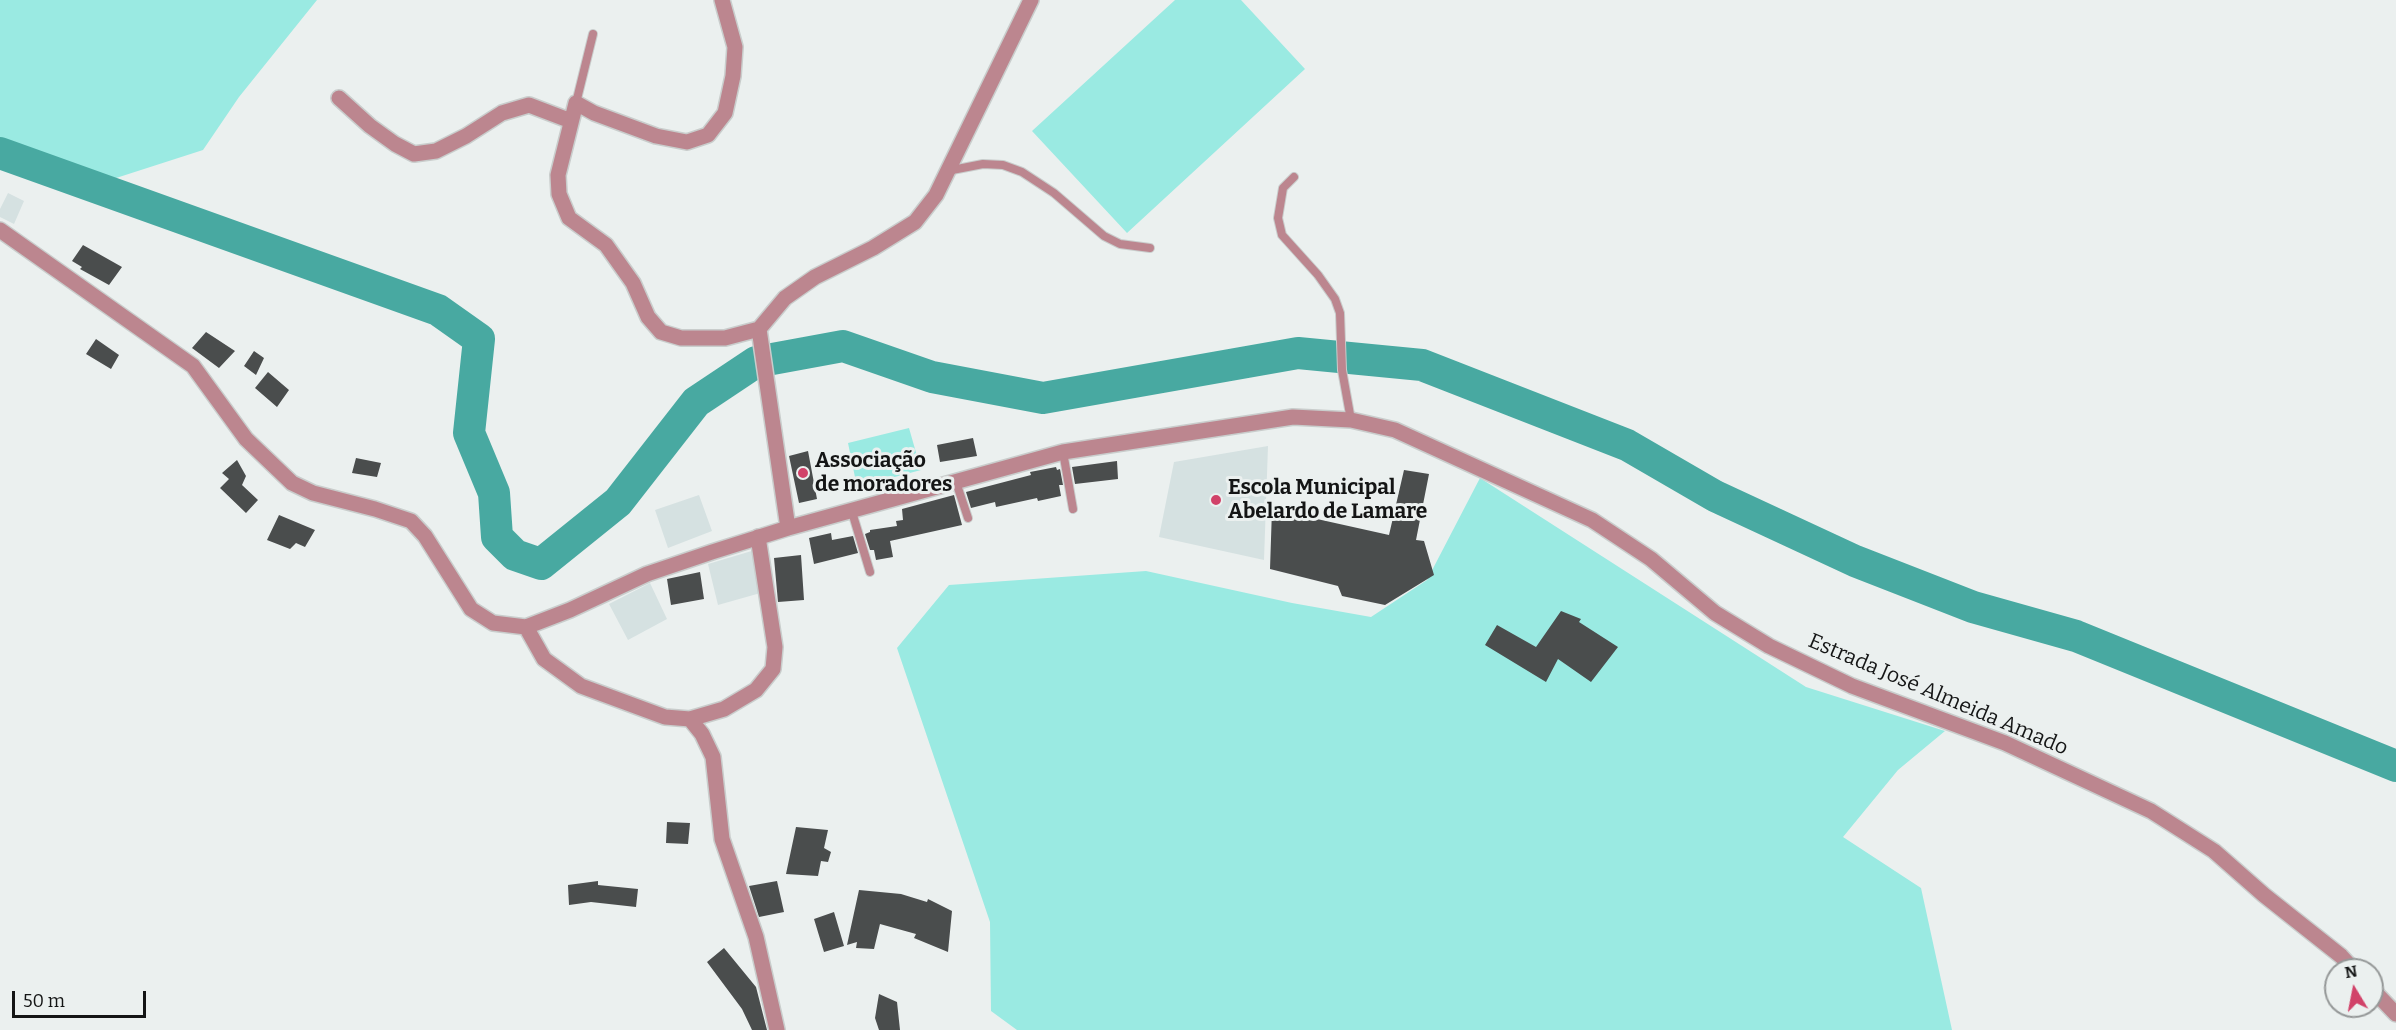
<!DOCTYPE html>
<meta charset="utf-8">
<style>
body{margin:0}
#map{position:relative;width:2396px;height:1030px;overflow:hidden;background:#ebf0ef;font-family:Bitter,serif}
canvas{display:block}
.north{position:absolute;left:2324px;top:958px;width:60px;height:60px;box-sizing:border-box;background:#ebf0ef;border:2px solid #959898;border-radius:50%;rotate:350deg;font-size:16px;font-weight:700;line-height:24px;text-align:center;color:#141515}
.north::after{content:'';display:block;margin:auto;width:21px;height:27px;background:#d14269;clip-path:polygon(50% 0,100% 100%,50% 72%,0 100%)}
.scale{position:absolute;left:12px;top:991px;width:134px;height:27px;box-sizing:border-box;border:3px solid #141515;border-top:0;padding-left:8px;font-size:18px;line-height:21px;white-space:nowrap;color:#141515;-webkit-text-stroke:4px #ebf0ef;paint-order:stroke}
</style>
<div id="map">
<canvas width="2396" height="1030"></canvas>
<div class="north">N</div>
<div class="scale">50 m</div>
</div>
<script>
const c = document.querySelector('canvas').getContext('2d');
c.lineJoin = 'round';
function paint(path, color) {
  c.fillStyle = color;
  c.fill(path, 'evenodd');
}
function toPath(rows) {
  const path = new Path2D();
  for (const r of rows) {
    path.moveTo(r[0], r[1]);
    for (let i = 2; i < r.length; i += 2) path.lineTo(r[i], r[i + 1]);
  }
  return path;
}
function trace(path, color, width, dash) {
  c.strokeStyle = color;
  c.lineWidth = width;
  c.lineCap = dash ? 'butt' : 'round';
  c.setLineDash(dash || []);
  c.stroke(path);
}
function write(font, color, halo, rows, align = 'center') {
  c.font = font + ' Bitter,serif';
  c.lineWidth = 6;
  c.setLineDash([]);
  c.textBaseline = 'middle';
  c.strokeStyle = halo;
  c.fillStyle = color;
  for (const [text, x, y, turn = 0] of rows) {
    c.save();
    c.translate(x, y);
    c.rotate((+turn || 0) * Math.PI / 180);
    c.textAlign = isNaN(turn) ? turn : align;
    if (halo) c.strokeText(text, 0, 0);
    c.fillText(text, 0, 0);
    c.restore();
  }
}
paint(toPath([
 [8,193,24,201,14,224,0,217,0,209],
 [1268,446,1264,560,1159,537,1174,462],
 [699,495,712,531,668,548,655,510],
 [755,550,764,592,718,605,708,564],
 [650,583,667,619,628,640,609,604]
]), '#d5e1e1');
paint(toPath([
 [0,0,317,0,239,97,203,150,113,179,0,141],
 [1175,0,1241,0,1305,69,1127,233,1032,131],
 [909,428,921,470,857,487,848,443],
 [1480,478,1806,687,1945,731,1898,770,1843,837,1921,888,1952,1030,1017,1030,991,1011,990,922,897,648,949,585,1146,571,1292,603,1371,617,1427,580]
]), '#9aeae2');
trace(toPath([
 [0,153,438,310,479,339,469,433,494,493,497,537,515,555,541,564,618,502,696,402,756,362,843,346,932,377,1043,398,1298,353,1422,365,1627,445,1715,496,1855,561,1973,607,2076,636,2396,766]
]), '#48a9a1', 32);
paint(toPath([
 [83,245,122,267,109,285,80,269,82,267,72,261],
 [206,332,235,351,219,368,192,348],
 [96,339,119,355,111,369,86,354],
 [254,351,264,358,256,375,244,366],
 [268,372,289,390,277,407,255,388],
 [973,438,977,456,940,462,937,445],
 [808,451,817,499,799,503,789,456],
 [356,458,381,463,377,477,352,473],
 [237,460,246,476,242,485,258,500,246,513,220,488,229,479,222,473],
 [1117,461,1118,479,1075,484,1072,467],
 [1056,467,1057,470,1060,469,1063,485,1059,485,1061,496,1038,501,1037,498,996,507,995,502,971,508,966,492,1031,475,1030,472],
 [1404,470,1429,474,1416,540,1424,541,1434,575,1385,605,1342,596,1338,586,1270,569,1272,509,1389,535],
 [954,495,962,525,890,541,893,557,876,560,874,550,870,550,865,534,870,532,870,530,897,526,896,521,903,520,902,509],
 [279,515,315,530,305,547,296,543,290,549,267,540],
 [831,533,832,540,853,536,858,553,814,564,809,538],
 [801,555,804,600,778,602,774,558],
 [700,572,704,599,671,605,667,579],
 [1561,611,1581,619,1579,622,1618,647,1591,682,1558,659,1546,682,1485,645,1497,625,1536,647],
 [667,822,690,823,688,844,666,843],
 [796,827,828,830,824,848,831,852,828,862,821,861,818,876,786,874],
 [598,881,598,885,638,889,636,907,591,902,569,905,568,885],
 [777,881,784,912,759,917,749,886],
 [859,890,901,894,927,902,928,899,952,911,948,952,914,938,916,934,880,924,874,949,856,948,857,942,847,945],
 [834,912,844,946,824,952,814,919],
 [724,948,756,987,767,1030,752,1030,742,1009,707,962],
 [879,994,897,1002,900,1030,879,1030,875,1018]
]), '#4a4d4d');
const lane = toPath([
 [576,103,593,34],
 [947,171,983,164,1003,165,1022,172,1054,193,1104,236,1120,244,1150,248],
 [1294,177,1283,188,1278,218,1282,235,1318,275,1335,299,1340,313,1342,370,1351,420],
 [1063,452,1073,509],
 [956,482,968,518],
 [852,512,870,572]
]);
const street = toPath([
 [722,0,735,47,733,76,725,113,708,135,687,142,656,136,594,113,576,103,558,175,559,194,569,218,606,245,633,283,648,317,661,332,681,338,725,338,759,329,788,528],
 [339,98,370,126,395,144,414,154,436,151,466,136,502,113,529,105,571,121],
 [0,230,193,366,246,439,292,483,313,493,375,509,411,521,425,536,471,609,493,623,526,627,570,610,647,574,712,552,788,528,1063,452,1293,417,1351,420,1395,430,1592,520,1651,559,1715,613,1769,646,1852,686,2005,743,2151,811,2214,851,2264,895,2341,956,2354,970],
 [759,329,785,298,815,277,873,248,915,222,936,195,1031,0],
 [526,627,544,659,581,686,665,717,690,719,724,709,756,690,773,669,775,647,758,537],
 [690,719,702,734,713,757,722,839,756,937,777,1030],
 [2372,989,2396,1014]
]);
trace(lane, '#c9cdcc', 10);
trace(street, '#c9cdcc', 18);
trace(lane, '#bc868f', 8);
trace(street, '#bc868f', 15);
for (const [x, y, r, color] of [
 [803,473,6,"#d14269"],
 [1216,500,6,"#d14269"]
]) {
  const dot = new Path2D();
  dot.arc(x, y, r, 0, 2 * Math.PI);
  c.fillStyle = color;
  c.fill(dot);
  trace(dot, '#ebf0ef', 2);
}
write('bold 21px', '#141515', '#ebf0ef', [
 ["Associação",815,461],
 ["de moradores",815,485],
 ["Escola Municipal",1228,488],
 ["Abelardo de Lamare",1228,512]
], 'left');
write('21px', '#141515', '#ebf0ef', [
 ["Estrada José Almeida Amado",1938,695,23]
]);
</script>
